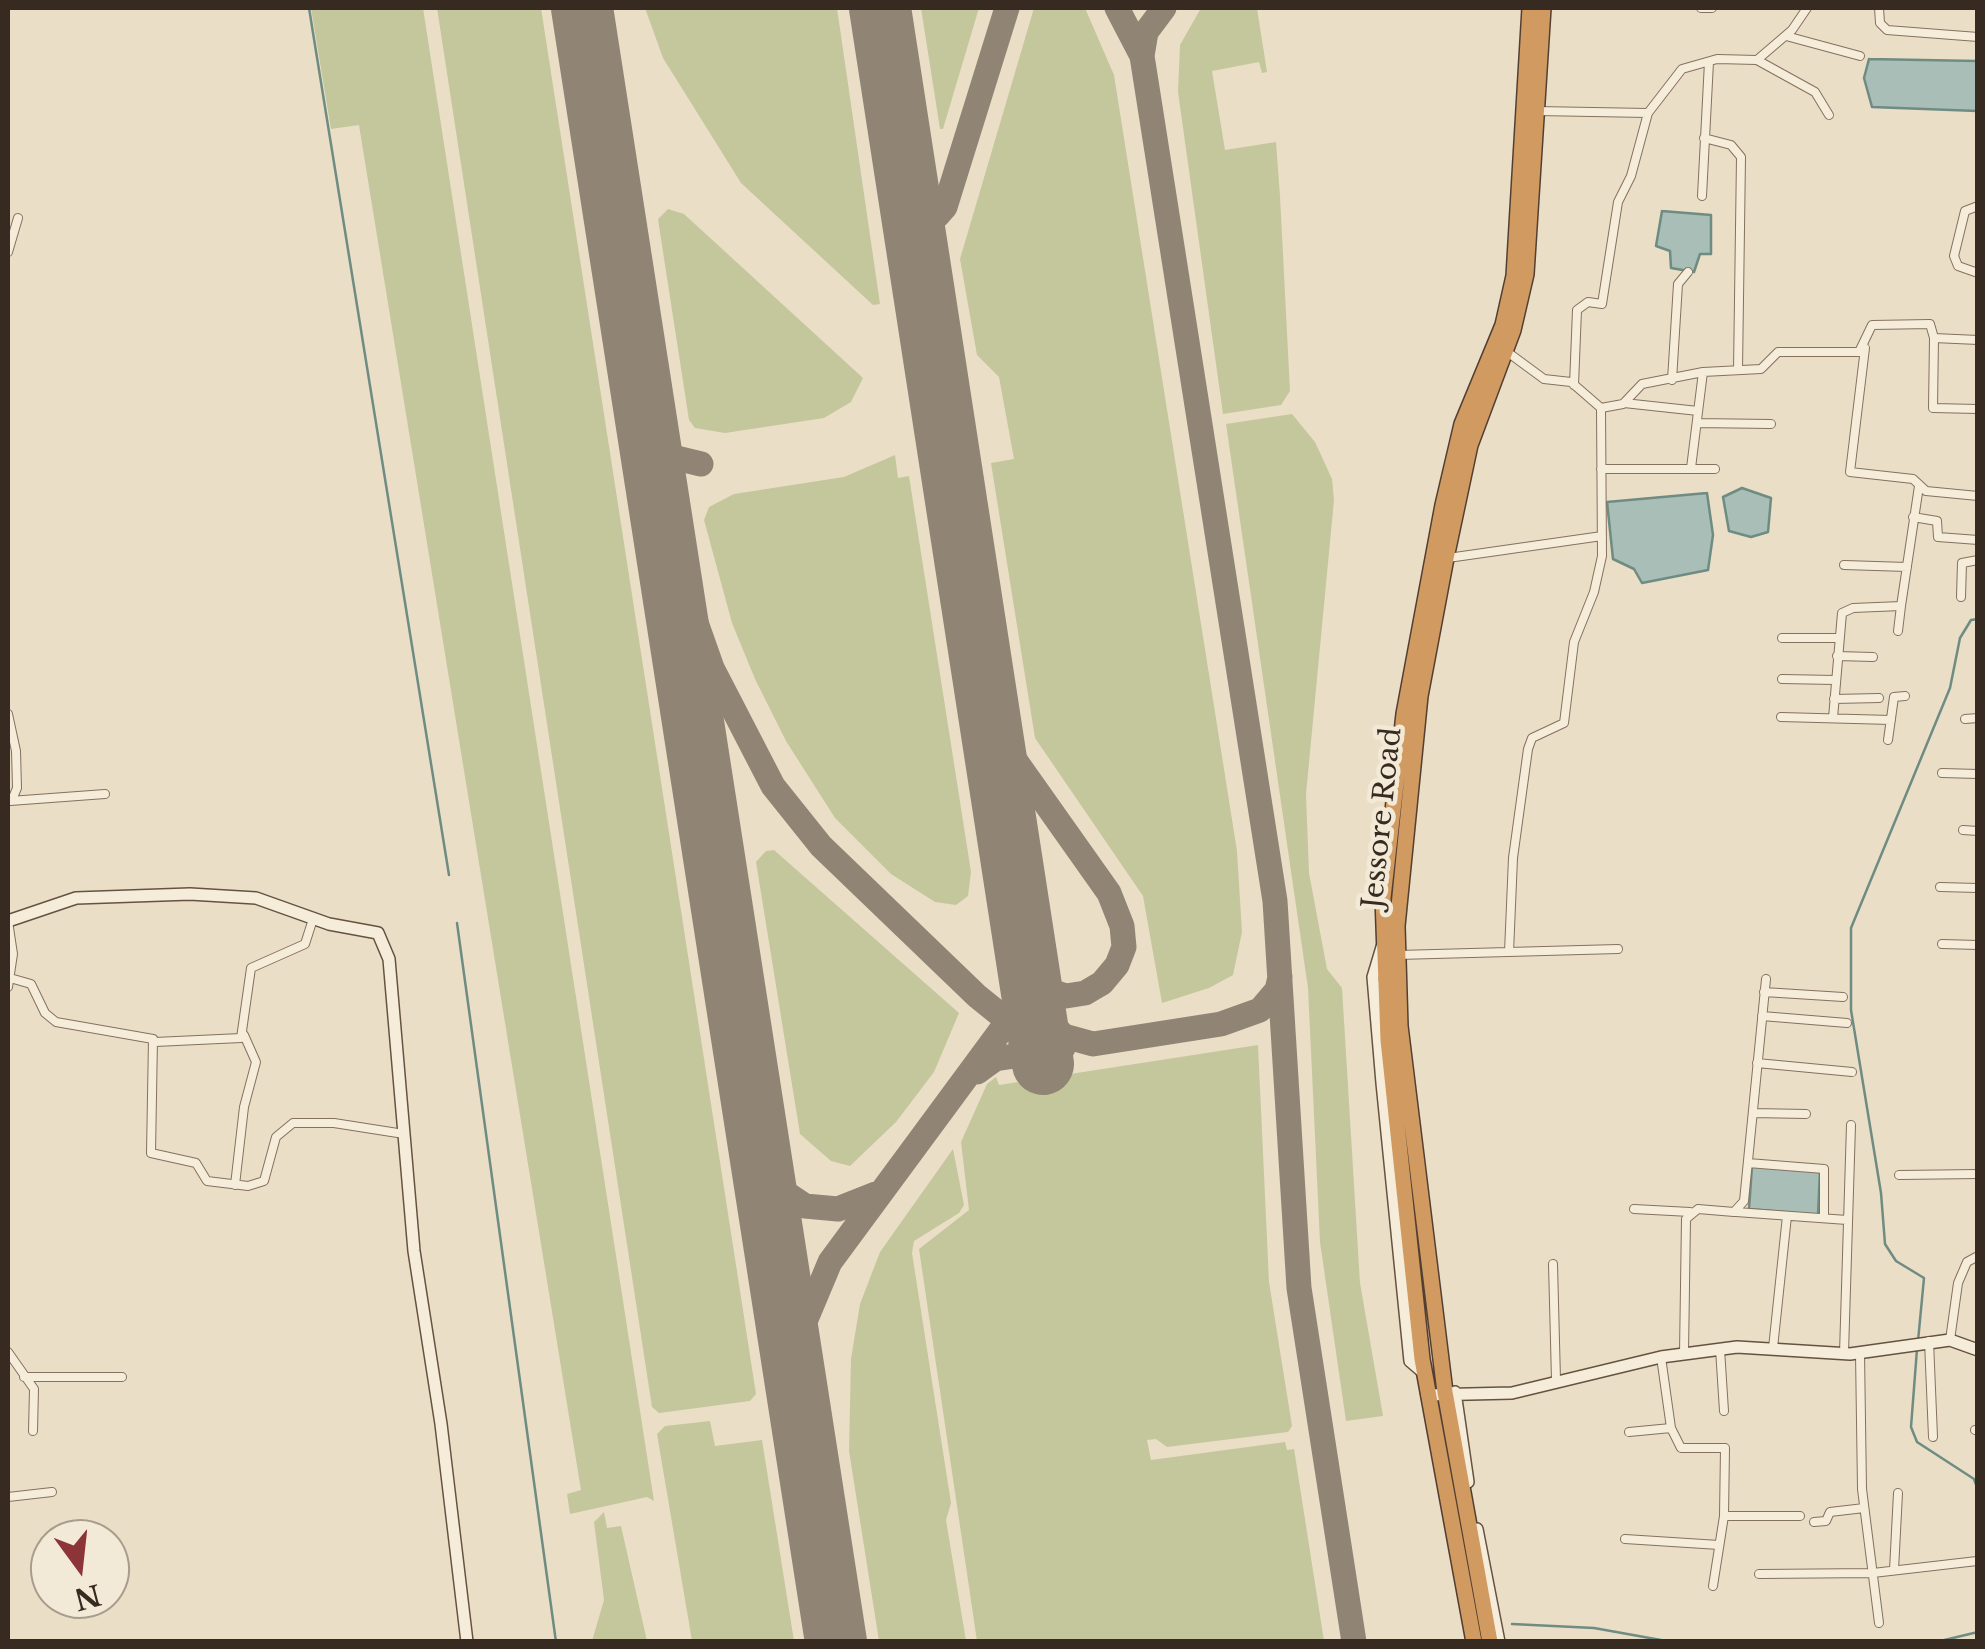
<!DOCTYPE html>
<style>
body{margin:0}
#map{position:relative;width:1985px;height:1649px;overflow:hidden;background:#eadec7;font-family:"Libre Baskerville",serif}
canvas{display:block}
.frame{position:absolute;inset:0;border:10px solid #362a21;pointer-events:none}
.north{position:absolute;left:30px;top:1519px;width:100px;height:100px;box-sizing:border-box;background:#f2e9d6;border:2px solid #a79d8e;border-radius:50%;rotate:165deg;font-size:28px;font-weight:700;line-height:40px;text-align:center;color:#362a21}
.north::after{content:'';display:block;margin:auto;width:35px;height:45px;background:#8d3439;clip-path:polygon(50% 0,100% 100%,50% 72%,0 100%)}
</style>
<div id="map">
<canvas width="1985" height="1649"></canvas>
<div class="frame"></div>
<div class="north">N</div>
</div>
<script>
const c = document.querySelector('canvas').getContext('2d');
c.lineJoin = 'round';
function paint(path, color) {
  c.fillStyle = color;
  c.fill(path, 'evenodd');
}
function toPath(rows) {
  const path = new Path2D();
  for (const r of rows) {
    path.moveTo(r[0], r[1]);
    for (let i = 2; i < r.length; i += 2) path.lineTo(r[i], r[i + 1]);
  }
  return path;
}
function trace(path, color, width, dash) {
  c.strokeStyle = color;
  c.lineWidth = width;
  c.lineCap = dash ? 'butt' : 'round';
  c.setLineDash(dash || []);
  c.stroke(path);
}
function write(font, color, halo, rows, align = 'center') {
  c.font = font + ' "Libre Baskerville",serif';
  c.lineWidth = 9;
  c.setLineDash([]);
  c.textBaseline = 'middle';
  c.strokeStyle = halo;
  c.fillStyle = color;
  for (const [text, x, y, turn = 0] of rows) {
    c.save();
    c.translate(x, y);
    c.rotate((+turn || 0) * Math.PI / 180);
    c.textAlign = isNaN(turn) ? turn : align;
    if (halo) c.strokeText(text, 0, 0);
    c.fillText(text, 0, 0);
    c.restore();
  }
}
paint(toPath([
 [311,8,423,8,654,1501,647,1497,570,1514,567,1494,581,1490,359,125,331,129],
 [437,8,541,8,756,1394,750,1401,659,1413,652,1407],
 [645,8,837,8,880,304,873,305,741,183,663,58],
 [921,8,979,8,943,129,940,129],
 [1034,8,1085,8,1114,75,1237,851,1242,932,1233,975,1209,988,1162,1003,1143,896,1035,738,991,463,1014,459,999,377,977,355,960,259],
 [1201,8,1257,8,1267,72,1262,73,1259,62,1212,71,1225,150,1276,142,1280,196,1290,391,1281,405,1223,414,1178,92,1180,45],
 [668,209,684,214,863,378,851,402,824,418,725,433,695,428,689,420,659,226,658,219],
 [1292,414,1315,442,1332,479,1334,500,1306,794,1309,873,1327,969,1342,988,1360,1283,1383,1416,1346,1421,1320,1242,1308,988,1226,424],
 [895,455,898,478,909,476,971,872,968,896,956,905,935,902,891,874,835,818,786,741,755,679,732,623,704,520,709,507,734,494,844,477],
 [774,850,959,1013,934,1072,896,1122,850,1166,831,1161,800,1134,756,862,766,851],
 [1258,1045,1269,1282,1292,1426,1288,1432,1167,1447,1156,1439,1147,1440,1151,1460,1285,1442,1287,1450,1294,1449,1324,1641,977,1641,919,1249,969,1210,961,1142,987,1084,996,1077,999,1085],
 [953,1149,964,1205,959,1213,914,1241,912,1253,951,1503,946,1520,966,1641,879,1641,849,1451,851,1359,860,1304,880,1252],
 [710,1421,715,1446,762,1440,794,1641,692,1641,657,1434,665,1426],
 [604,1512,607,1528,621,1526,647,1641,592,1641,604,1600,594,1522]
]), '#c4c79c');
const water = toPath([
 [1869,59,1977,61,1977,111,1872,107,1864,78,1869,59],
 [1662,211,1711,215,1711,254,1700,254,1694,272,1671,268,1670,251,1656,246,1662,211],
 [1742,488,1771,498,1768,532,1751,537,1729,531,1723,497,1742,488],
 [1707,493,1713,535,1708,570,1642,583,1634,569,1613,559,1607,502,1707,493],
 [1752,1166,1820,1171,1818,1215,1749,1209,1752,1166]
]);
paint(water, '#a8beb7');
trace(water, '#6f8c83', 2.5);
trace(toPath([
 [309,8,449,875],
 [457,923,556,1642],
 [1918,1341,1924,1278,1896,1261,1885,1244,1881,1193,1851,1010,1851,928,1950,688,1960,638,1971,620,1978,619],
 [1917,1349,1911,1427,1917,1442,1974,1479,1978,1490],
 [1512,1624,1594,1628,1672,1642],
 [1708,1642,1758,1642],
 [1936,1642,1978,1632]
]), '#6f8c83', 2.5);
trace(toPath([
 [1117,8,1142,56,1275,901,1299,1288,1354,1642],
 [1142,56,1146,32,1164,8],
 [905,173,916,207,938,215,945,207,1007,8],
 [646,424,668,456,701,464],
 [663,529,712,668,773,786,821,846,977,996,1034,1042,1063,1048],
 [983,684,993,729,1109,893,1122,926,1124,947,1117,965,1102,983,1085,993,1066,996,1051,991,1035,977,1025,954],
 [1027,969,1041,1014,1064,1036,1093,1044,1221,1024,1260,1010,1277,990,1280,977],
 [977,1072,995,1059,1052,1050],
 [761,1161,778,1188,805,1206,838,1209,876,1194],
 [797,1388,804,1324,830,1262,1010,1018,1019,1000,1023,949]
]), '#908474', 25);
trace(toPath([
 [582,8,836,1642],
 [880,8,1043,1064]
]), '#908474', 62);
const street = toPath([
 [1701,8,1712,8],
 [1879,8,1880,23,1887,30,1978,37],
 [1786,36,1860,56],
 [1757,60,1815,92,1829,115],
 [1537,111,1648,113,1682,69,1717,59,1757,60,1792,30,1807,8],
 [1704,138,1731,145,1741,157,1738,370],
 [1702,196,1709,62],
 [1978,206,1965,211,1954,256,1958,266,1978,273],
 [8,252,18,218],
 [1978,340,1934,338,1933,408,1978,409],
 [1865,348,1850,472,1913,479,1926,491,1978,496],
 [1506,351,1544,379,1571,382,1601,408,1602,556,1594,592,1574,642,1564,723,1532,738,1528,749,1513,858,1509,952],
 [1672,380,1678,284,1688,272],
 [1574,385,1577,310,1588,302,1602,304,1618,202,1631,176,1648,113],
 [1624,403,1698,411],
 [1601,408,1623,404,1642,384,1703,372,1761,369,1778,352,1859,352,1872,325,1930,324,1934,338],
 [1697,423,1771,424],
 [1691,468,1703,372],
 [1601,469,1715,469],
 [1913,517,1937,521,1938,537,1978,540],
 [1448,558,1602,536],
 [1844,565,1907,567],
 [1961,597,1962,563,1978,560],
 [1898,631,1901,606],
 [1782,638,1838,638],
 [1837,656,1873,657],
 [1782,679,1835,680],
 [1834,699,1879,698],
 [8,714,16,751,17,788,12,800],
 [1781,717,1891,720],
 [1833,718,1842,613,1853,608,1901,606,1919,486],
 [1965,719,1978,718],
 [1888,740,1894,697,1905,696],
 [1942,773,1978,774],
 [10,801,105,794],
 [1963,830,1978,831],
 [1940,887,1978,888],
 [1942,944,1978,945],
 [1398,955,1618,949],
 [10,978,31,984,45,1013,56,1022,153,1039,151,1153,196,1163,207,1181,248,1186,264,1181,276,1137,293,1123,334,1123,404,1134],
 [8,987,13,954,8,921],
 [1764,992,1843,997],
 [1762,1016,1847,1023],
 [155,1042,241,1038,251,968,305,944,313,919],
 [1757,1063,1852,1072],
 [1753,1113,1806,1114],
 [1748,1163,1824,1169,1824,1218],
 [1899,1175,1978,1174],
 [235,1185,244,1107,256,1062,244,1035],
 [1634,1209,1690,1212],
 [1736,1212,1847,1220],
 [1553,1264,1556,1380],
 [1950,1340,1958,1283,1967,1262,1978,1256],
 [1929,1341,1933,1437],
 [1773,1348,1787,1216],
 [1720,1349,1724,1411],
 [8,1352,34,1389,33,1431],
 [1684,1353,1686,1219,1698,1209,1734,1212,1744,1201,1766,979],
 [1844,1353,1851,1125],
 [1860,1353,1862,1489,1879,1623],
 [24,1377,122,1377],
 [1671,1428,1681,1448,1725,1448,1724,1516,1713,1586],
 [1975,1430,1978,1430],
 [1629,1432,1671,1428,1661,1357],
 [8,1497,52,1492],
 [1724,1516,1800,1516],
 [1814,1522,1826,1521,1830,1512,1864,1508],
 [1625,1539,1719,1545],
 [1894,1570,1898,1493],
 [1759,1574,1873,1573,1977,1561]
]);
const secondary = toPath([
 [8,921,76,898,190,894,256,898,329,924,378,933,389,959,414,1251,441,1424,467,1642],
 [1382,947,1373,977,1382,1083,1410,1361,1424,1373],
 [1455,1392,1468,1482],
 [1427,1395,1512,1393,1661,1357,1737,1347,1850,1354,1950,1340,1978,1350],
 [1477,1529,1499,1642]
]);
const highway = toPath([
 [1474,1642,1422,1359,1388,1040,1383,898,1404,714,1443,505,1462,424,1503,325,1514,276,1530,8],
 [1490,1642,1445,1392,1400,1026,1397,926,1420,696,1446,558,1470,445,1513,330,1526,274,1543,8]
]);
trace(street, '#84715e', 10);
trace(secondary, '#665241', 14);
trace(highway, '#523f32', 18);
trace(street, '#f6ecda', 8);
trace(secondary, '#f6ecda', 11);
trace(highway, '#d09a61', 15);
write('28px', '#362a21', '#f2e9d6', [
 ["Jessore Road",1383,818,-84]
]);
</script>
